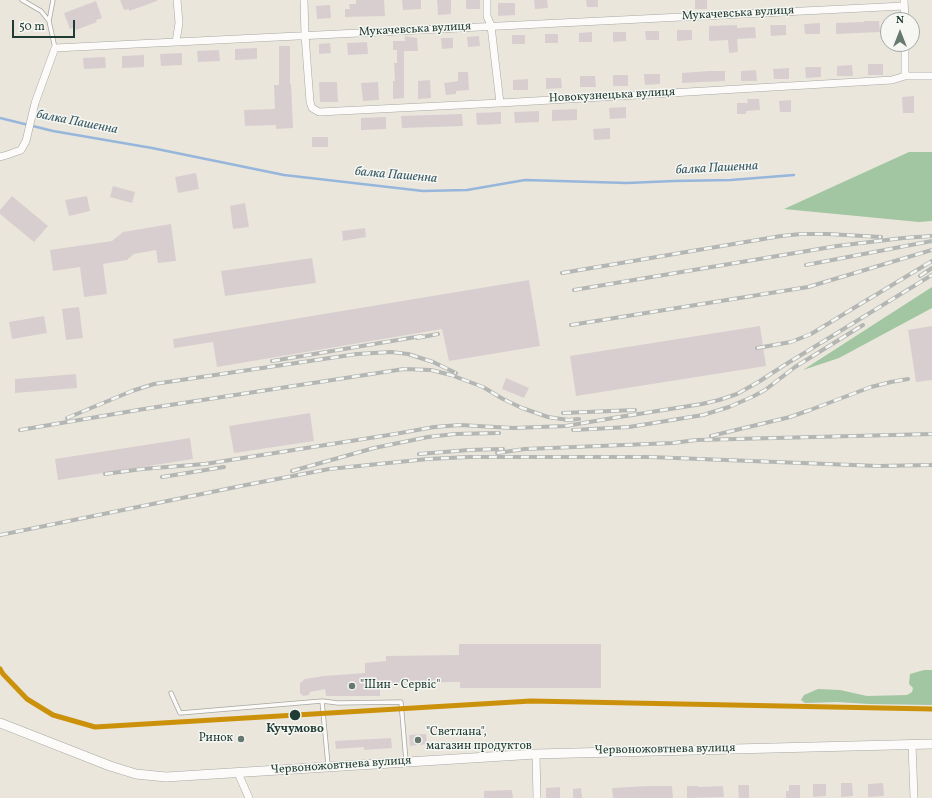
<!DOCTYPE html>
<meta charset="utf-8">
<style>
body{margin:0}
#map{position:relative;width:932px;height:798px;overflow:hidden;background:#eae6dc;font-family:Vollkorn,serif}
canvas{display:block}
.north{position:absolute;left:880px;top:12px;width:40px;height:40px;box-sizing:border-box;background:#f6f6f2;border:1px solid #a0aca6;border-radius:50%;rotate:0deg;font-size:11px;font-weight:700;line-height:16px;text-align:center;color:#1f3d34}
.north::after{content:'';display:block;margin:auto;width:14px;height:18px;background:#66786f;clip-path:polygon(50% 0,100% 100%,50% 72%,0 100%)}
.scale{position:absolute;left:12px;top:20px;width:63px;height:18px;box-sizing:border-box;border:2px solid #1f3d34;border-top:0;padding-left:5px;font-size:12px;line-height:14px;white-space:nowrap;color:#1f3d34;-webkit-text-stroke:3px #f6f6f2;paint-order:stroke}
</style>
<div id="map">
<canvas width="932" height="798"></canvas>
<div class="north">N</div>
<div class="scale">50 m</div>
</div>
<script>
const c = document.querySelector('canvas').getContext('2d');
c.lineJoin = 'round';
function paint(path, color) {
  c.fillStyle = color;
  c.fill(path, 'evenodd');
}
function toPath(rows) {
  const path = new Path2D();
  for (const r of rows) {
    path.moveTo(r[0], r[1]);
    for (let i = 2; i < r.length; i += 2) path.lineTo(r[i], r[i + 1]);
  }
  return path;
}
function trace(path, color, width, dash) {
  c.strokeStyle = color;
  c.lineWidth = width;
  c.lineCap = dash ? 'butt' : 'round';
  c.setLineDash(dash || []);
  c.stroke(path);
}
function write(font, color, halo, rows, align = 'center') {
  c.font = font + ' Vollkorn,serif';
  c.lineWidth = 3;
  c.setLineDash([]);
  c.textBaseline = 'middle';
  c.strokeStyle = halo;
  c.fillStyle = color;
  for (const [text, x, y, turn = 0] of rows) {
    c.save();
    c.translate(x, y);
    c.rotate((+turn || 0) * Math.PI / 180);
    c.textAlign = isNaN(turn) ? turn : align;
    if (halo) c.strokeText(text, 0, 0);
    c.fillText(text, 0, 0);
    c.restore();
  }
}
paint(toPath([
 [909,152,932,152,932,221,919,222,784,209],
 [932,287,932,308,839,358,803,370],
 [924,670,932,670,932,705,869,704,837,702,805,703,801,700,804,695,818,689,840,690,867,696,907,695,912,692,913,688,909,684,910,674]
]), '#a2c6a1');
trace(toPath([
 [0,118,53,131,152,148,284,175,423,191,467,190,525,180,627,183,674,181,731,180,794,175]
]), '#97b6dc', 2.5);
paint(toPath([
 [120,0,157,0,157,1,129,11,129,9,124,10],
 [356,0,384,0,385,16,345,17,345,9,350,9,349,4,356,4],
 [402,0,421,0,421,9,403,10],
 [437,0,451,0,451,14,438,15],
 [466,0,480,0,480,9,466,9],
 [534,0,547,0,548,8,535,9],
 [586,0,598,0,598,7,587,7],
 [695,0,707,0,707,9,695,9],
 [96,1,102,18,96,20,97,22,76,30,75,27,70,29,64,13],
 [498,3,515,3,515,15,498,16],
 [330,5,331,18,317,19,316,6],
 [864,21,879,21,880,32,836,34,836,23,864,22],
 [820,23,820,34,805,34,804,24],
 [737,25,737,28,755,27,756,38,737,39,738,52,729,53,728,40,709,41,709,26],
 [770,25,786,25,786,35,771,36],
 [677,30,692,30,692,40,677,41],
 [645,31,659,31,659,40,646,40],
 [592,32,592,42,579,42,579,33],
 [613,32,626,32,626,41,613,42],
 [545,34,558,34,558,43,545,43],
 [512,35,525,35,525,44,512,44],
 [405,36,417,38,418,51,404,51,404,98,393,99,393,81,395,81,394,63,397,63,397,50,393,50,393,41,405,41],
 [479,36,480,46,468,47,467,37],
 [441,38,453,38,453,48,442,49],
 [367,42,368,54,348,55,347,43],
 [330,43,331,53,319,54,319,44],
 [279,46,290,46,290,84,291,84,293,128,276,129,276,125,245,126,244,110,275,109,274,85,279,85],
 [257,48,257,59,235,60,235,49],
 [219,50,220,61,198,62,197,51],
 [182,53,182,65,161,66,160,54],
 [144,55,144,67,122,68,122,56],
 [105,57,106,68,84,69,83,58],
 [868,64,883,64,883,75,868,75],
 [852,65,853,76,837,76,837,66],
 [805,67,821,67,821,77,806,78],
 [789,68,789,79,774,79,773,69],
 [756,70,757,81,741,81,741,71],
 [709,71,725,71,725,81,682,83,682,73],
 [458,72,468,72,469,90,456,91,456,94,446,95,444,83,458,81],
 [644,74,660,74,660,84,645,85],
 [613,75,628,75,628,86,613,86],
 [580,76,595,76,596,87,580,87],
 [546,78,561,78,562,88,546,89],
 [528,79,528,90,513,90,513,80],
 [430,80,431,98,418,99,418,81],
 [319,82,337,82,338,102,320,102],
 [378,82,379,100,363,101,361,83],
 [914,96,914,113,903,113,902,97],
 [747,99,759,99,760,110,746,111,746,114,737,114,737,103,748,103],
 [791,100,791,112,780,112,779,101],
 [626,107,626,118,610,119,609,108],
 [577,109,577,120,552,121,552,110],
 [539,111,539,122,515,123,514,112],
 [501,112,501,124,477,125,476,113],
 [462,114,463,126,402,128,401,116],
 [386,117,386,129,361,130,361,118],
 [610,128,610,139,594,140,593,129],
 [312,137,328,137,328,147,312,147],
 [196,173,199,189,178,193,175,177],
 [113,186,135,192,132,203,110,197],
 [12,196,48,226,34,242,0,214,0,210],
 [87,196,90,211,69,216,65,200],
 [245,203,249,227,233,229,230,206],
 [171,224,176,261,158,263,156,250,134,254,127,260,103,264,107,294,84,297,80,267,53,271,50,250,112,241,123,232],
 [365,228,366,237,343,241,342,231],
 [312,258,316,283,225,296,221,271],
 [529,280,540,346,449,361,442,329,217,367,213,342,174,348,173,339],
 [79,307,83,338,66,340,62,309],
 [44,316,47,333,12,339,9,322],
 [760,326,766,366,576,396,570,356],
 [932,326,932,380,916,382,908,330],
 [76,374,77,388,15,393,15,379],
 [506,378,529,388,524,398,502,389],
 [310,413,314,441,234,453,229,426],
 [190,438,193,459,58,480,55,459],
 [459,644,601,644,601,688,460,688,460,682,380,683,380,696,326,696,325,689,310,692,309,695,303,696,300,693,300,683,305,679,324,676,365,673,365,663,386,661,386,656,459,655],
 [426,734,427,744,410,746,409,735],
 [391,738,392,748,364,750,364,747,336,749,335,741],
 [841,783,852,783,853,796,841,797],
 [883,783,884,796,868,797,868,784],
 [813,784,826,784,826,796,813,797],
 [738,785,749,785,749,798,739,798],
 [789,785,800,785,800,798,786,798,786,791,789,791],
 [648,786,672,786,673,798,613,798,612,788],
 [687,786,698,786,698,787,723,786,724,797,687,798],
 [560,787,560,798,546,798,546,788],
 [581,788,582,798,573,798,573,789],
 [512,790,513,798,484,798,484,791]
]), '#d8ced0');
const service = toPath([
 [22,0,41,11,49,21],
 [53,0,49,21,55,48],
 [171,693,180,713,322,701,328,765],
 [322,701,338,703,401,702,406,761]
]);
const minor = toPath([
 [304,0,305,35,310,102,312,108,319,112,500,103,892,80,905,76,932,76],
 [487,0,487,16,491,26,500,103],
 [904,0,905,20],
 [176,42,179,23,177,0],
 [905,44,905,76],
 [0,157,7,155,21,150,26,141,35,103,55,48,904,6],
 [912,744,914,798],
 [536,754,537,798],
 [238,773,249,798]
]);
const secondary = toPath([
 [0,723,110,766,136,774,166,777,536,754,932,744]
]);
trace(service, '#a6a7a1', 5);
trace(minor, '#a6a7a1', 8);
trace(secondary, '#a6a7a1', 10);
trace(service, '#fcfbfa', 3.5);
trace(minor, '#fcfbfa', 7);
trace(secondary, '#fcfbfa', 9);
const rail = toPath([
 [806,265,932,241],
 [562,273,781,236,801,234,828,234,881,237],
 [920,276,932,268],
 [574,290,837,246,903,238,932,236],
 [869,299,932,261],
 [571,325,808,287,932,250],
 [417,338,438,334],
 [757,348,791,342,811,334,872,297],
 [272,361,422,336],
 [563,413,635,410],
 [67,418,132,391,154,384,357,354,391,352,408,354,433,362,456,373],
 [20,430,144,409,404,369,431,370,451,375,483,387,503,399,522,408,548,417,568,420,579,419],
 [573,430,629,427,703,415,729,407,754,396,765,390,795,367,863,325],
 [711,436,790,417,810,410,871,387,891,382,908,379],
 [497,453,525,449,673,443,696,440,932,434],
 [419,454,469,450,503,449],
 [292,471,374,448,428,437,455,434,499,433],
 [105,474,142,469,205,464,395,434,434,427,460,425,513,428,566,426,613,418,702,404,719,400,737,394,760,381,783,366,932,275],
 [162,477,224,467],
 [0,535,246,485,329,469,428,459,469,457,650,457,878,466,932,465]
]);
trace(rail, '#b3b6b3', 4);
trace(rail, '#f6f6f2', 2.5, [8]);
trace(toPath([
 [0,669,3,674,27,699,53,715,95,727,531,701,932,709]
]), '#cc910a', 5);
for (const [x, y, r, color] of [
 [352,686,4,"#66786f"],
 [295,715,6,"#1f3d34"],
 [241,739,4,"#66786f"],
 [418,740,4,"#66786f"]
]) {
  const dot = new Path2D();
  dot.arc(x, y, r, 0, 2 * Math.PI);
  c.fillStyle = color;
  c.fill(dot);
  trace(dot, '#f6f6f2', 1.5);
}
write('12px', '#1f3d34', '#f6f6f2', [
 ["Мукачевська вулиця",738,14,-3],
 ["Мукачевська вулиця",415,30,-3],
 ["Новокузнецька вулиця",612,96,-3],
 ["Червоножовтнева вулиця",665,750,-1],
 ["Червоножовтнева вулиця",341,766,-4]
]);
write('12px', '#1f3d34', '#f6f6f2', [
 ["\"Шин - Сервіс\"",360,686],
 ["\"Светлана\",",426,733],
 ["магазин продуктов",426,747],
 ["Ринок",233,739,"right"]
], 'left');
write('bold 12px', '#1f3d34', '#f6f6f2', [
 ["Кучумово",295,730]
]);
write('italic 13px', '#385b66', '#f6f6f2', [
 ["балка Пашенна",77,123,11],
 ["балка Пашенна",717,169,-3],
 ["балка Пашенна",396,176,5]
]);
</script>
